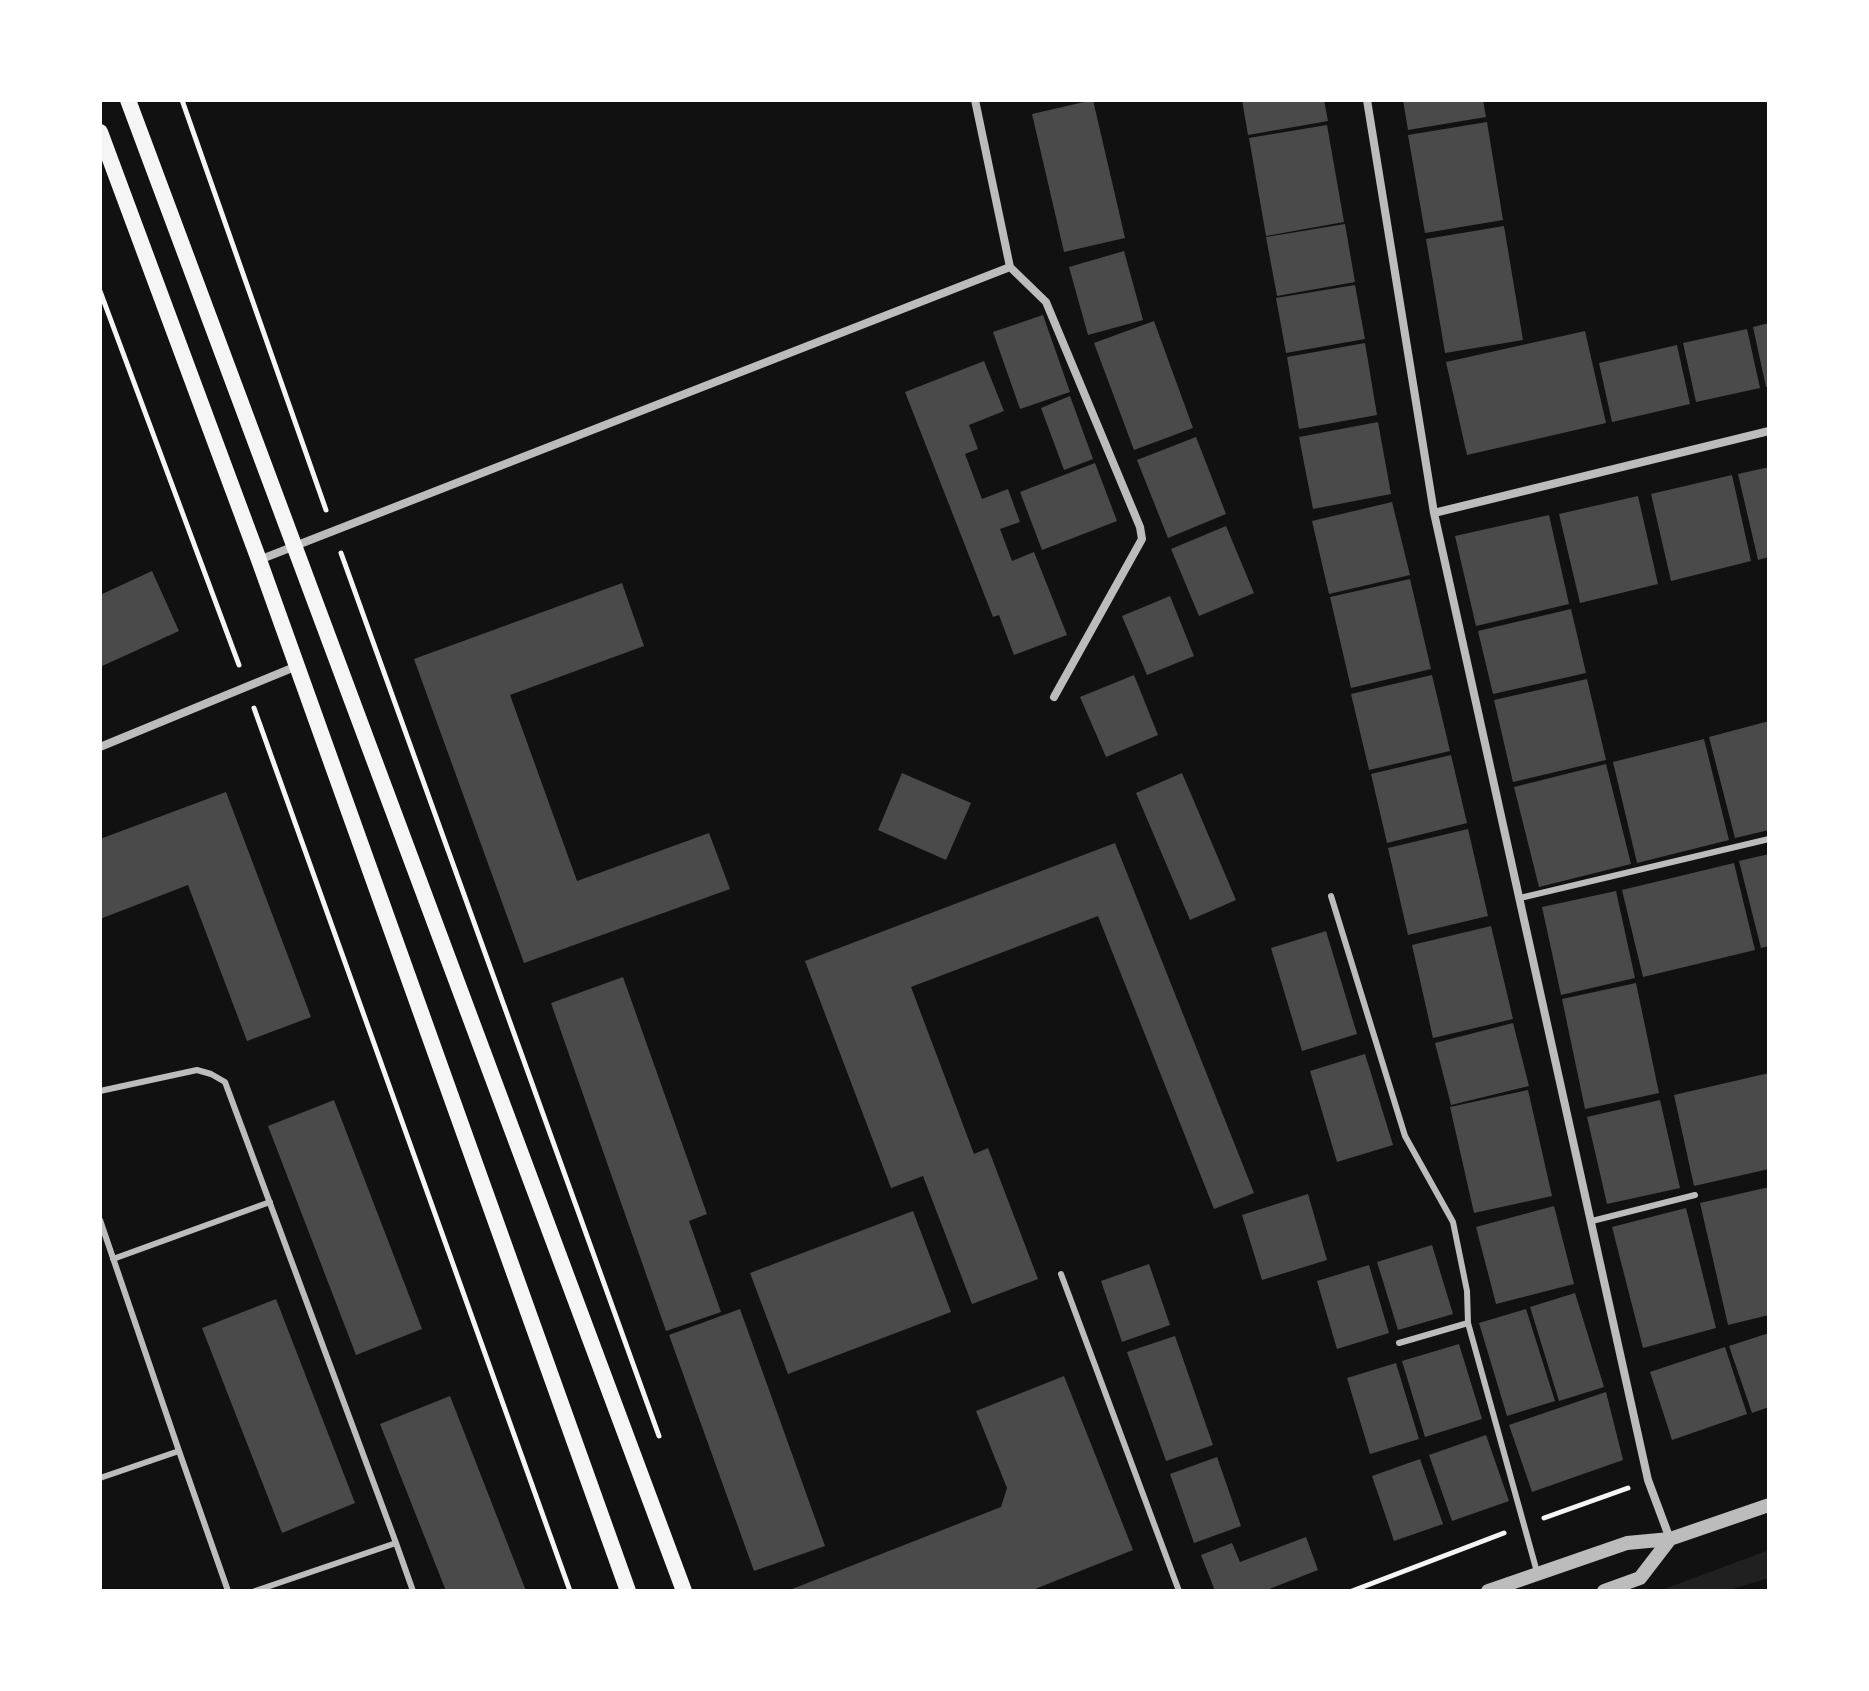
<!DOCTYPE html>
<style>
body{margin:0}
#map{position:relative;width:1869px;height:1691px;overflow:hidden;background:#111;font-family:"Noto Sans",sans-serif}
canvas{display:block}
.frame{position:absolute;inset:0;border:102px solid #fff;pointer-events:none}
</style>
<div id="map">
<canvas width="1869" height="1691"></canvas>
<div class="frame"></div>
</div>
<script>
const c = document.querySelector('canvas').getContext('2d');
c.lineJoin = 'round';
function paint(path, color) {
  c.fillStyle = color;
  c.fill(path, 'evenodd');
}
function toPath(rows) {
  const path = new Path2D();
  for (const r of rows) {
    path.moveTo(r[0], r[1]);
    for (let i = 2; i < r.length; i += 2) path.lineTo(r[i], r[i + 1]);
  }
  return path;
}
function trace(path, color, width, dash) {
  c.strokeStyle = color;
  c.lineWidth = width;
  c.lineCap = dash ? 'butt' : 'round';
  c.setLineDash(dash || []);
  c.stroke(path);
}
paint(toPath([
 [1769,1550,1769,1578,1726,1591,1659,1591]
]), '#202020');
paint(toPath([
 [1093,100,1125,238,1064,252,1032,114],
 [1242,100,1324,100,1328,121,1248,135],
 [1403,100,1483,100,1486,117,1408,130],
 [1487,122,1503,220,1425,233,1408,135],
 [1327,125,1344,222,1266,236,1249,138],
 [1345,224,1355,282,1277,296,1266,237],
 [1504,226,1523,340,1445,353,1426,239],
 [1124,251,1143,320,1088,335,1069,267],
 [1355,285,1365,339,1286,353,1276,298],
 [1043,315,1070,392,1020,409,993,332],
 [1154,321,1193,428,1134,450,1094,343],
 [1769,323,1769,386,1766,387,1753,327],
 [1747,329,1760,388,1696,402,1683,343],
 [1585,331,1606,423,1467,455,1446,362],
 [1365,343,1377,415,1299,429,1287,357],
 [1677,345,1690,404,1612,422,1599,363],
 [984,361,1004,411,969,425,978,449,965,454,982,499,1008,489,1020,522,1000,529,1012,561,1034,552,1067,635,1014,655,999,615,993,617,905,392],
 [1070,396,1093,459,1064,470,1041,408],
 [1378,422,1391,494,1313,509,1299,437],
 [1196,437,1226,514,1168,538,1137,460],
 [1095,463,1117,521,1042,550,1020,492],
 [1769,467,1769,557,1758,560,1738,474],
 [1732,475,1751,561,1671,581,1651,494],
 [1638,496,1658,584,1580,603,1559,514],
 [1392,502,1410,575,1329,594,1312,521],
 [1549,515,1569,604,1476,626,1455,536],
 [1226,526,1254,593,1199,616,1171,549],
 [152,571,179,631,100,667,100,595],
 [1410,579,1431,669,1351,688,1330,597],
 [622,583,644,646,510,695,577,881,709,833,730,889,524,963,414,659],
 [1170,596,1194,656,1147,675,1122,616],
 [1571,609,1586,673,1493,694,1478,631],
 [1134,675,1158,735,1106,757,1080,697],
 [1432,675,1450,751,1369,770,1351,694],
 [1587,679,1606,760,1513,782,1494,700],
 [1769,721,1769,830,1735,838,1709,737],
 [1704,739,1729,840,1637,863,1613,762],
 [1451,755,1467,823,1387,843,1371,774],
 [1606,764,1631,864,1539,887,1514,787],
 [902,773,971,803,946,860,878,830],
 [1182,773,1236,900,1190,920,1136,793],
 [226,792,311,1017,247,1041,188,885,100,919,100,839],
 [1468,829,1488,916,1408,935,1388,848],
 [1115,843,1254,1193,1214,1209,1098,916,911,987,974,1154,988,1148,1038,1279,972,1304,923,1176,891,1188,805,961],
 [1769,854,1769,946,1761,948,1739,861],
 [1734,863,1755,950,1643,977,1622,890],
 [1616,891,1635,978,1561,995,1542,907],
 [1491,926,1513,1019,1433,1038,1412,945],
 [1326,931,1357,1034,1302,1051,1271,948],
 [623,977,707,1214,689,1221,721,1312,666,1331,551,1003],
 [1636,983,1659,1093,1585,1109,1562,999],
 [1513,1023,1529,1086,1451,1105,1435,1043],
 [1365,1054,1393,1145,1337,1162,1310,1071],
 [1769,1073,1769,1169,1694,1186,1674,1095],
 [1528,1090,1552,1196,1474,1213,1450,1107],
 [334,1100,422,1329,356,1355,268,1126],
 [1660,1100,1680,1188,1607,1204,1587,1117],
 [1769,1187,1769,1315,1728,1325,1700,1203],
 [1308,1194,1327,1260,1262,1280,1242,1215],
 [1554,1206,1574,1284,1496,1304,1476,1227],
 [1686,1208,1716,1328,1643,1348,1612,1227],
 [913,1211,951,1312,788,1374,750,1273],
 [1432,1245,1453,1314,1398,1330,1377,1262],
 [1149,1264,1170,1325,1122,1342,1101,1281],
 [1369,1265,1389,1333,1337,1349,1317,1281],
 [1575,1293,1604,1387,1559,1401,1530,1307],
 [276,1299,355,1503,282,1533,202,1328],
 [740,1309,825,1546,754,1571,669,1335],
 [1526,1309,1555,1401,1507,1416,1479,1323],
 [1769,1333,1769,1407,1752,1413,1729,1346],
 [1175,1336,1213,1445,1166,1461,1127,1352],
 [1459,1344,1482,1419,1425,1437,1402,1361],
 [1725,1347,1747,1414,1672,1440,1650,1372],
 [1396,1363,1419,1439,1370,1454,1347,1378],
 [1064,1376,1133,1550,1030,1591,787,1591,1001,1507,1007,1488,976,1411],
 [1606,1392,1623,1460,1532,1492,1509,1425],
 [450,1396,526,1591,446,1591,380,1424],
 [1486,1435,1509,1501,1452,1521,1429,1455],
 [1217,1457,1241,1526,1194,1543,1170,1474],
 [1420,1459,1443,1524,1394,1541,1372,1476],
 [1306,1537,1318,1570,1264,1591,1215,1591,1201,1555,1232,1543,1240,1562]
]), '#4a4a4a');
trace(toPath([
 [182,100,326,510],
 [100,291,239,665],
 [341,553,659,1436],
 [254,708,570,1591],
 [1544,1518,1628,1488],
 [1352,1591,1504,1533]
]), '#f5f5f5', 5);
trace(toPath([
 [1331,896,1405,1136,1453,1222,1467,1291,1468,1323,1537,1572],
 [1520,898,1769,839],
 [100,1091,197,1070,211,1074,225,1082,396,1543,255,1591],
 [100,1220,179,1451],
 [1592,1221,1695,1195],
 [113,1259,270,1202],
 [1061,1274,1179,1591],
 [1399,1343,1468,1323],
 [100,1478,179,1451,228,1591],
 [396,1543,413,1591]
]), '#bcbcbc', 6);
trace(toPath([
 [975,100,1010,267,1046,302,1140,527,1142,539,1054,697],
 [1367,100,1434,513,1648,1480,1670,1539],
 [1434,513,1769,431],
 [259,560,1010,267],
 [100,747,297,666]
]), '#bcbcbc', 8);
trace(toPath([
 [1488,1591,1627,1543,1670,1539,1769,1505],
 [1604,1591,1640,1578,1670,1539]
]), '#bcbcbc', 14);
trace(toPath([
 [128,100,684,1591],
 [100,132,259,560,628,1591]
]), '#f5f5f5', 16);
</script>
